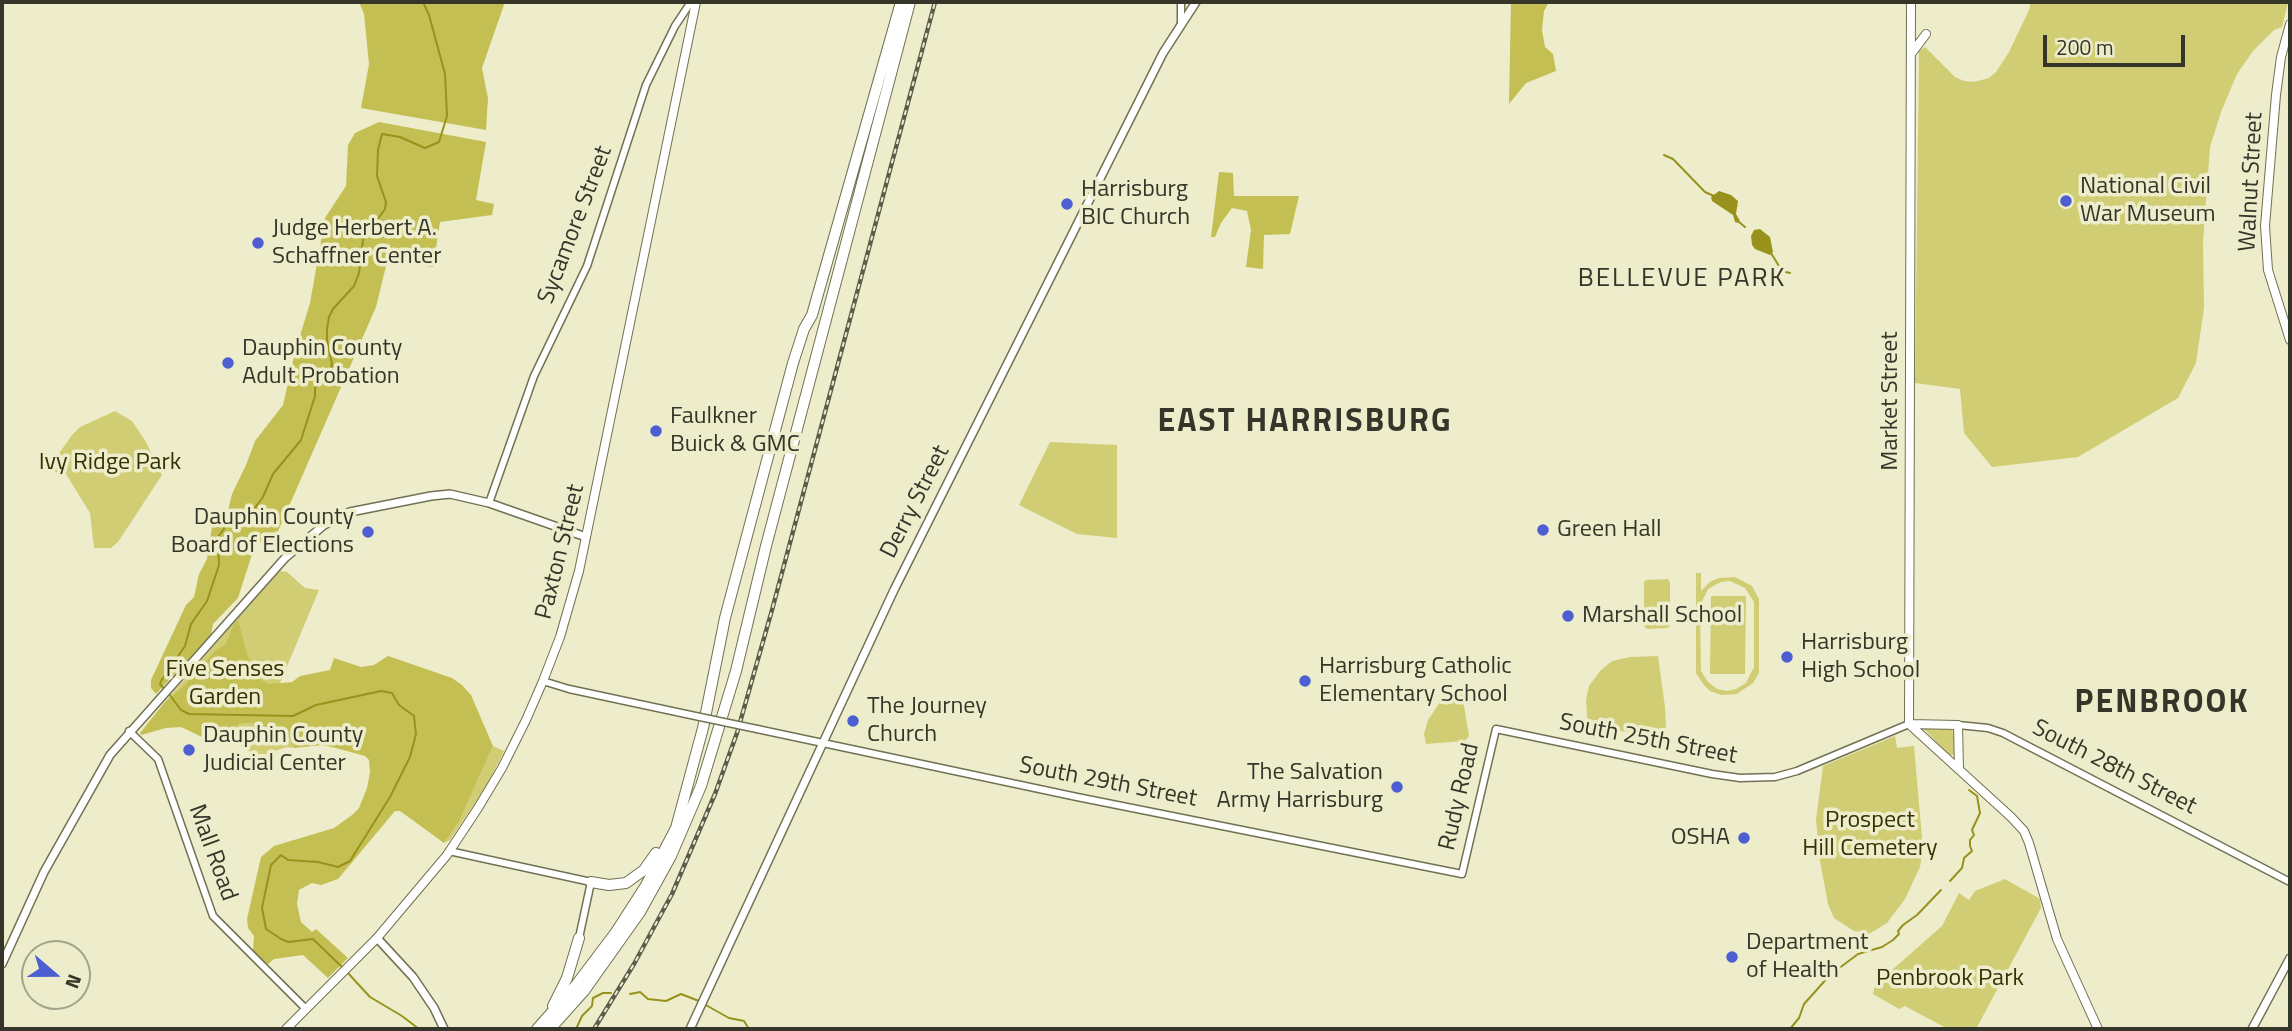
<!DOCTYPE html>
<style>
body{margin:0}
#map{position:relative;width:2292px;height:1031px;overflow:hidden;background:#ededcc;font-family:"Titillium Web",sans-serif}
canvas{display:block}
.frame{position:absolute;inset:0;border:4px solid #363529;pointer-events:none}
.north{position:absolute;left:21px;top:940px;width:70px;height:70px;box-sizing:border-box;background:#ededcc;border:2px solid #a4a38b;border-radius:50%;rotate:110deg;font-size:19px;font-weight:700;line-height:28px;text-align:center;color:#363529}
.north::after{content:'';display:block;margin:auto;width:24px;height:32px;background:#4d5dd2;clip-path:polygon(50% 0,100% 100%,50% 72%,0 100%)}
.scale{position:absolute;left:2043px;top:35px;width:142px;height:32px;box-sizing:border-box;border:4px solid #363529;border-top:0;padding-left:9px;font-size:21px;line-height:24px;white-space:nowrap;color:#363529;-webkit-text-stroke:5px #ededcc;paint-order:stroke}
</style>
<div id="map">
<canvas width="2292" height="1031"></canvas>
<div class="frame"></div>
<div class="north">N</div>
<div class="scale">200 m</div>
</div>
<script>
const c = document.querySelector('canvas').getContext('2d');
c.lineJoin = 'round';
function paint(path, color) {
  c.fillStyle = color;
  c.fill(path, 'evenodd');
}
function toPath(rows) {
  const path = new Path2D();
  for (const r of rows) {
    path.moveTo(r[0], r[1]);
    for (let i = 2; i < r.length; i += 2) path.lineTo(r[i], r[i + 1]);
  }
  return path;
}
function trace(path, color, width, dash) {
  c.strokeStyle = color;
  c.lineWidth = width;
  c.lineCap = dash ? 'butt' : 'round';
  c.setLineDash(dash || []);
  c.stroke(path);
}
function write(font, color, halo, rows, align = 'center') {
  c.font = font + ' "Titillium Web",sans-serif';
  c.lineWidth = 7;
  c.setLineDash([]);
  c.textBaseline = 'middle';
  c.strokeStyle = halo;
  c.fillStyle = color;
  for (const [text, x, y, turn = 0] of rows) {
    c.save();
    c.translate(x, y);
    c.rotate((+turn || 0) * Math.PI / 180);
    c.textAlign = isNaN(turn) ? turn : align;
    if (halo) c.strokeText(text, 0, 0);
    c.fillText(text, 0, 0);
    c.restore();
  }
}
paint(toPath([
 [2031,2,2288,2,2282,27,2274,30,2253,51,2237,74,2221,112,2210,147,2203,242,2204,308,2196,363,2178,398,2078,457,1992,467,1964,433,1960,389,1915,383,1919,51,1925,47,1955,77,1964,81,1974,82,1989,78,1996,72,2009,52,2029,10],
 [115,411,132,421,146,442,162,475,118,542,111,548,94,548,90,513,66,474,55,472,60,452,72,435,80,427],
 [1050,442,1117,445,1117,538,1077,534,1019,505],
 [279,571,287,572,305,588,319,590,280,683,277,717,164,703],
 [1696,573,1701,573,1701,591,1710,582,1719,578,1735,577,1752,586,1759,599,1759,673,1753,683,1737,694,1721,695,1710,691,1703,684,1696,673],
 [1730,581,1745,588,1754,602,1754,667,1746,683,1736,689,1727,691,1717,689,1708,682,1701,671,1700,606,1708,589,1721,582],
 [1668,579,1670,582,1670,626,1667,628,1647,629,1644,626,1644,582,1646,580],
 [1711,596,1746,596,1745,674,1710,674],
 [1658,656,1665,707,1666,728,1661,734,1588,729,1586,700,1589,686,1600,671,1612,661,1630,657],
 [1462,694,1469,736,1465,741,1426,744,1424,734,1428,720,1440,702],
 [252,723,284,734,290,739,294,748,287,747,266,754,253,754,228,737,239,724],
 [1923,728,1947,728,1952,730,1956,737,1955,752,1953,755,1949,755],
 [1895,736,1897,748,1914,746,1923,849,1920,867,1905,899,1887,923,1869,934,1854,931,1834,918,1828,904,1820,861,1816,820,1823,766],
 [493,746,504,751,487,785,450,840,444,843,459,822],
 [2005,879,2040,899,2041,908,1976,1029,1948,1029,1905,1006,1899,1009,1873,994,1875,985,1942,926,1959,893,1969,900,1975,891]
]), '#d1cd74');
paint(toPath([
 [359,2,505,2,482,68,488,98,486,130,361,108,369,64,364,14],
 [1511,2,1549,2,1544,11,1542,30,1545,47,1553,54,1556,71,1526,83,1509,104],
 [379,122,486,142,476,200,494,204,492,215,440,222,433,267,387,262,376,307,276,536,276,551,273,544,265,540,255,545,238,598,213,624,211,635,156,694,151,688,151,680,186,605,194,597,199,574,207,559,212,527,227,515,232,494,246,465,255,441,283,405,295,352,310,303,325,218,346,186,348,145,355,133],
 [1219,172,1233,173,1234,196,1299,196,1290,234,1264,235,1263,269,1246,267,1251,230,1247,211,1232,208,1221,223,1215,237,1211,237],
 [238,620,247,654,256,674,261,680,269,684,292,682,300,676,330,670,334,658,361,667,374,665,388,656,452,678,462,685,471,695,493,746,459,822,444,843,400,811,395,811,338,879,321,885,312,883,299,890,297,904,301,922,312,932,316,929,348,958,328,978,303,955,274,959,266,966,255,955,253,950,254,936,248,928,247,919,261,857,274,846,334,828,352,815,359,808,367,788,370,772,369,760,365,756,336,748,322,745,294,748,290,739,284,734,252,723,239,724,228,737,225,737,223,728,210,731,206,736,202,737,181,727,166,728,141,735,140,733,164,703,185,685,216,650,225,645,233,626]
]), '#c4bf53');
paint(toPath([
 [1719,191,1731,195,1738,201,1736,214,1740,221,1738,223,1735,222,1733,215,1712,201,1711,197],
 [1760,229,1770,237,1773,252,1770,255,1755,249,1752,245,1751,236,1754,230]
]), '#98921c');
trace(toPath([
 [1664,155,1673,159,1705,192,1714,196],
 [1739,222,1745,227],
 [1771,253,1782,271,1790,273],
 [165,690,160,684,161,681,185,646,191,624,207,601,219,565,218,537,226,526,235,519,243,518,254,509,263,497,273,474,301,440,315,396,315,388,329,376,332,364,327,340,327,329,329,317,333,309,354,286,359,273,363,240,385,209,386,202,377,176,378,150,382,134,400,137,425,148,439,142,447,116,445,74,429,15,423,2],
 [169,694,181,710,189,714,293,716,316,705,381,691,392,693,399,705,414,716,416,734,410,757,390,797,350,861,338,867,318,862,288,860,281,855,271,865,262,908,266,929,281,939,288,942,313,939,343,968],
 [1950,881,1962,868,1964,858,1972,851,1970,846,1970,840,1974,835,1972,830,1980,813,1977,796,1969,790],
 [347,972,370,997,402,1016,419,1029],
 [630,994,640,992,648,999,666,1001,681,994,699,1001],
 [704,1004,729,1018,744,1021,749,1029],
 [576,1029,582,1016,592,1006,593,998,603,993,611,993],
 [1790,1029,1799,1018,1804,1004,1830,975,1858,954,1882,947,1893,940,1899,934,1898,931,1903,925,1917,915,1941,890]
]), '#98921c', 2);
const tertiary = toPath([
 [1181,24,1181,2],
 [489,503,534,376,587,266,646,85,675,26,691,2],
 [543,681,569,689,700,717],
 [1958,725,1988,728,2003,733,2290,882],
 [757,729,1077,797,1462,874,1496,729,1712,774,1740,778,1775,777,1797,771,1909,724],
 [129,731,158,759,213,916,305,1008],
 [449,851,591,882,579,938]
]);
const secondary = toPath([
 [377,938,413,977,434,1008,444,1029],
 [2,964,44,872,110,755,285,558,324,525,350,512,431,496,450,494,489,503,586,537],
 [690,1029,894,590,1163,53,1196,2],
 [2252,1029,2290,958]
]);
const primary = toPath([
 [2290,24,2281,57,2276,95,2265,226,2268,270,2290,340],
 [1911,54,1926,34],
 [1909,724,1911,2],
 [1909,724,2011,817,2024,831,2029,843,2057,939,2098,1029],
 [1909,724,1958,725,1959,769],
 [286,1029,377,938,447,855,478,808,502,768,526,720,543,681,560,637,579,571,696,2]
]);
const motorway = toPath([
 [591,882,609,885,626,883,644,870,656,853],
 [553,1006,567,978,579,938],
 [537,1029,576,985,616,932,645,887,676,828,703,728,725,618,793,363,804,329,812,315,901,2],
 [550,1029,584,991,640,912,671,856,701,786,736,671,766,546,910,2]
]);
trace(tertiary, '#717153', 9);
trace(secondary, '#717153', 10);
trace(primary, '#717153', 10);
trace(motorway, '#717153', 12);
trace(tertiary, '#fff', 6);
trace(secondary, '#fff', 7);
trace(primary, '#fff', 8);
trace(motorway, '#fff', 10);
const rail = toPath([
 [594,1029,634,964,672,894,715,794,737,733,772,610,935,2]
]);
trace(rail, '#5c5c4b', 4.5);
trace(rail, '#ededcc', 2, [5]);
const tertiaryBridge = toPath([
 [700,717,757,729]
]);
trace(tertiaryBridge, '#717153', 9, []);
trace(tertiaryBridge, '#fff', 6);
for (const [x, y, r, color] of [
 [2066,201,7,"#4d5dd2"],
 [1067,204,7,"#4d5dd2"],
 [258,243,7,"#4d5dd2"],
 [228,363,7,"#4d5dd2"],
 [656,431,7,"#4d5dd2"],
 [1543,530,7,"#4d5dd2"],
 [368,532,7,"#4d5dd2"],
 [1568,616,7,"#4d5dd2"],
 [1787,657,7,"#4d5dd2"],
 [1305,681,7,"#4d5dd2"],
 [853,721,7,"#4d5dd2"],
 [189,750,7,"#4d5dd2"],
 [1397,787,7,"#4d5dd2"],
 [1744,838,7,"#4d5dd2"],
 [1732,957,7,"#4d5dd2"]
]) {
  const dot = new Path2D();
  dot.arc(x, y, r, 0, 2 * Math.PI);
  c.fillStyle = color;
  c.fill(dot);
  trace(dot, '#ededcc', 2.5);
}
write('24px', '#363529', '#ededcc', [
 ["Walnut Street",2252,182,-87],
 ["Sycamore Street",576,225,-69],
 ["Market Street",1891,401,-90],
 ["Derry Street",916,502,-63],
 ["Paxton Street",561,552,-76],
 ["South 25th Street",1648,740,11],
 ["South 28th Street",2114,768,27],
 ["South 29th Street",1108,783,11],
 ["Rudy Road",1460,797,-77],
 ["Mall Road",212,853,70]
]);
write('24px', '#363529', '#ededcc', [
 ["National Civil",2080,187],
 ["War Museum",2080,215],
 ["Harrisburg",1081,190],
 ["BIC Church",1081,218],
 ["Judge Herbert A.",272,229],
 ["Schaffner Center",272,257],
 ["Dauphin County",242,349],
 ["Adult Probation",242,377],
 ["Faulkner",670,417],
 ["Buick & GMC",670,445],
 ["Dauphin County",354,518,"right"],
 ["Board of Elections",354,546,"right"],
 ["Green Hall",1557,530],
 ["Marshall School",1582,616],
 ["Harrisburg",1801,643],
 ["High School",1801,671],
 ["Harrisburg Catholic",1319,667],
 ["Elementary School",1319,695],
 ["The Journey",867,707],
 ["Church",867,735],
 ["Dauphin County",203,736],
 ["Judicial Center",203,764],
 ["The Salvation",1383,773,"right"],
 ["Army Harrisburg",1383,801,"right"],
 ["OSHA",1730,838,"right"],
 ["Department",1746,943],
 ["of Health",1746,971]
], 'left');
write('24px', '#343202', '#ededcc', [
 ["Ivy Ridge Park",110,463],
 ["Five Senses",225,670],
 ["Garden",225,698],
 ["Prospect",1870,821],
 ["Hill Cemetery",1870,849],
 ["Penbrook Park",1950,979]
]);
c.letterSpacing = '2px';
write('26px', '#363529', '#ededcc', [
 ["BELLEVUE PARK",1682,280]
]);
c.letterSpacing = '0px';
c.letterSpacing = '2px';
write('bold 32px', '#363529', '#ededcc', [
 ["EAST HARRISBURG",1305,423],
 ["PENBROOK",2162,704]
]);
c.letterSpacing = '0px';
</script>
